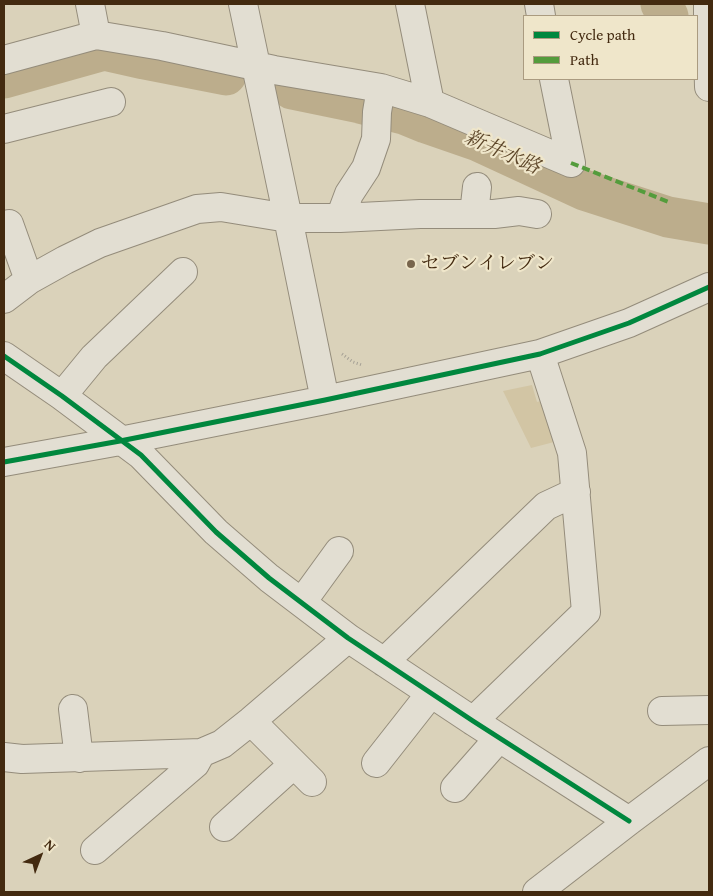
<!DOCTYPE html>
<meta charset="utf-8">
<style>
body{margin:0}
#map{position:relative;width:713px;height:896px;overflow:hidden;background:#dad2ba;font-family:"Gentium Book Plus",serif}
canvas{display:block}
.frame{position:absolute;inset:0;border:5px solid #432a10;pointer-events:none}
.legend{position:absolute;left:523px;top:15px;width:175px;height:65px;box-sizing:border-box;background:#efe6ca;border:1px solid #aa9b80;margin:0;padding:6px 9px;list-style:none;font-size:15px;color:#432a10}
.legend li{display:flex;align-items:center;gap:10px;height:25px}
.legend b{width:25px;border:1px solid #aa9b80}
.north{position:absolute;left:15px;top:831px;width:50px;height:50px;-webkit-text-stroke:4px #efe6ca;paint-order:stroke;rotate:43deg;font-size:14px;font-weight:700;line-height:20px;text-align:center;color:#432a10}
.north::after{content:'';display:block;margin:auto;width:18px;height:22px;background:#432a10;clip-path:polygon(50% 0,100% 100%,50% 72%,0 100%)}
</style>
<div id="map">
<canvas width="713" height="896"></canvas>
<div class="frame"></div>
<ul class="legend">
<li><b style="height:6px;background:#00873e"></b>Cycle path</li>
<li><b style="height:6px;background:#549c3c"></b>Path</li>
</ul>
<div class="north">N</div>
</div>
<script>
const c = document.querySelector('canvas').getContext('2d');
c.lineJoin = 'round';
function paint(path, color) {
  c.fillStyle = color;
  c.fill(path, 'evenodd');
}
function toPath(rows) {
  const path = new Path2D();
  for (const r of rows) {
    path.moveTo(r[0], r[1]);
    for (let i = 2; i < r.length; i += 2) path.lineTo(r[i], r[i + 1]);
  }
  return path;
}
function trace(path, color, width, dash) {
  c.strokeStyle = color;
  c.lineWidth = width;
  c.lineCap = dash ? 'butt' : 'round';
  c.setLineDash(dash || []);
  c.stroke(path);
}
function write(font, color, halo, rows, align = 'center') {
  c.font = font + ' "Gentium Book Plus","Noto Serif JP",serif';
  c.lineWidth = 4.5;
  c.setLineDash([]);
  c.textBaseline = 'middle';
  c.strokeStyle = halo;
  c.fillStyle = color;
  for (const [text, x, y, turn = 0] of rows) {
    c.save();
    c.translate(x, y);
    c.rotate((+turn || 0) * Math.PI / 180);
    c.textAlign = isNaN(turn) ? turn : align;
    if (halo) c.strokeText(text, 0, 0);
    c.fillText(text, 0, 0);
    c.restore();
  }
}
paint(toPath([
 [532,385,537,402,545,400,554,442,531,448,503,391]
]), '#d2c5a4');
trace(toPath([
 [661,4,668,16],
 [4,78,104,50,144,59,226,75],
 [292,89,360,103,404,114,426,123,478,141,584,190,668,217,709,224]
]), '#bcad8c', 41);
const minor = toPath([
 [90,4,96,35],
 [243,4,288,218,325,400],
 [410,4,430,103],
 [539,4,541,16],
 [708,4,708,47,709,87],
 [4,60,96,35,162,46,274,70,381,88,430,103,571,163],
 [554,79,571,163],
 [4,129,111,102],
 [474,214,477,187],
 [340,218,349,194,366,168,376,139,377,112,381,88],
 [9,224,29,280],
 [4,299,29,280,65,260,100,243,197,209,221,207,288,218,340,218,420,214,494,214,519,211,537,214],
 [4,356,62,396,141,455,216,532,269,578,348,638,473,721,629,821],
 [62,396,94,357,183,272],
 [4,462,120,441,325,400,540,354,629,323,709,287],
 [302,602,339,551],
 [384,662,546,506,576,492],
 [73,709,79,758],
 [662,711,709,710],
 [251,721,312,782],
 [473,721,586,612,572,453,540,354],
 [4,757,22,759,201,753,222,744,251,721,348,638],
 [376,763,431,693],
 [455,788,499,738],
 [224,827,294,764],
 [95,850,195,764,201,753],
 [537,892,629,821,709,761]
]);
trace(minor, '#948c7b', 30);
trace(toPath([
 [342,354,353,362,362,365]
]), '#a5a095', 3, [1, 2.5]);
trace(minor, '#e2ded2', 28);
trace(toPath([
 [571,163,671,203]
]), '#549c3c', 4, [8, 4]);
trace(toPath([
 [4,356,62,396,141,455,216,532,269,578,348,638,473,721,629,821],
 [4,462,120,441,325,400,540,354,629,323,709,287]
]), '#00873e', 5);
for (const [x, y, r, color] of [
 [411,264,5,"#78654c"]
]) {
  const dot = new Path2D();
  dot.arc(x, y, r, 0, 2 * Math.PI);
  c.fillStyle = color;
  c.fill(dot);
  trace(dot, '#efe6ca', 2);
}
write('19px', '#432a10', '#efe6ca', [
 ["セブンイレブン",421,264]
], 'left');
write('italic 20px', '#5e472a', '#efe6ca', [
 ["新井水路",502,153,24]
]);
</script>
